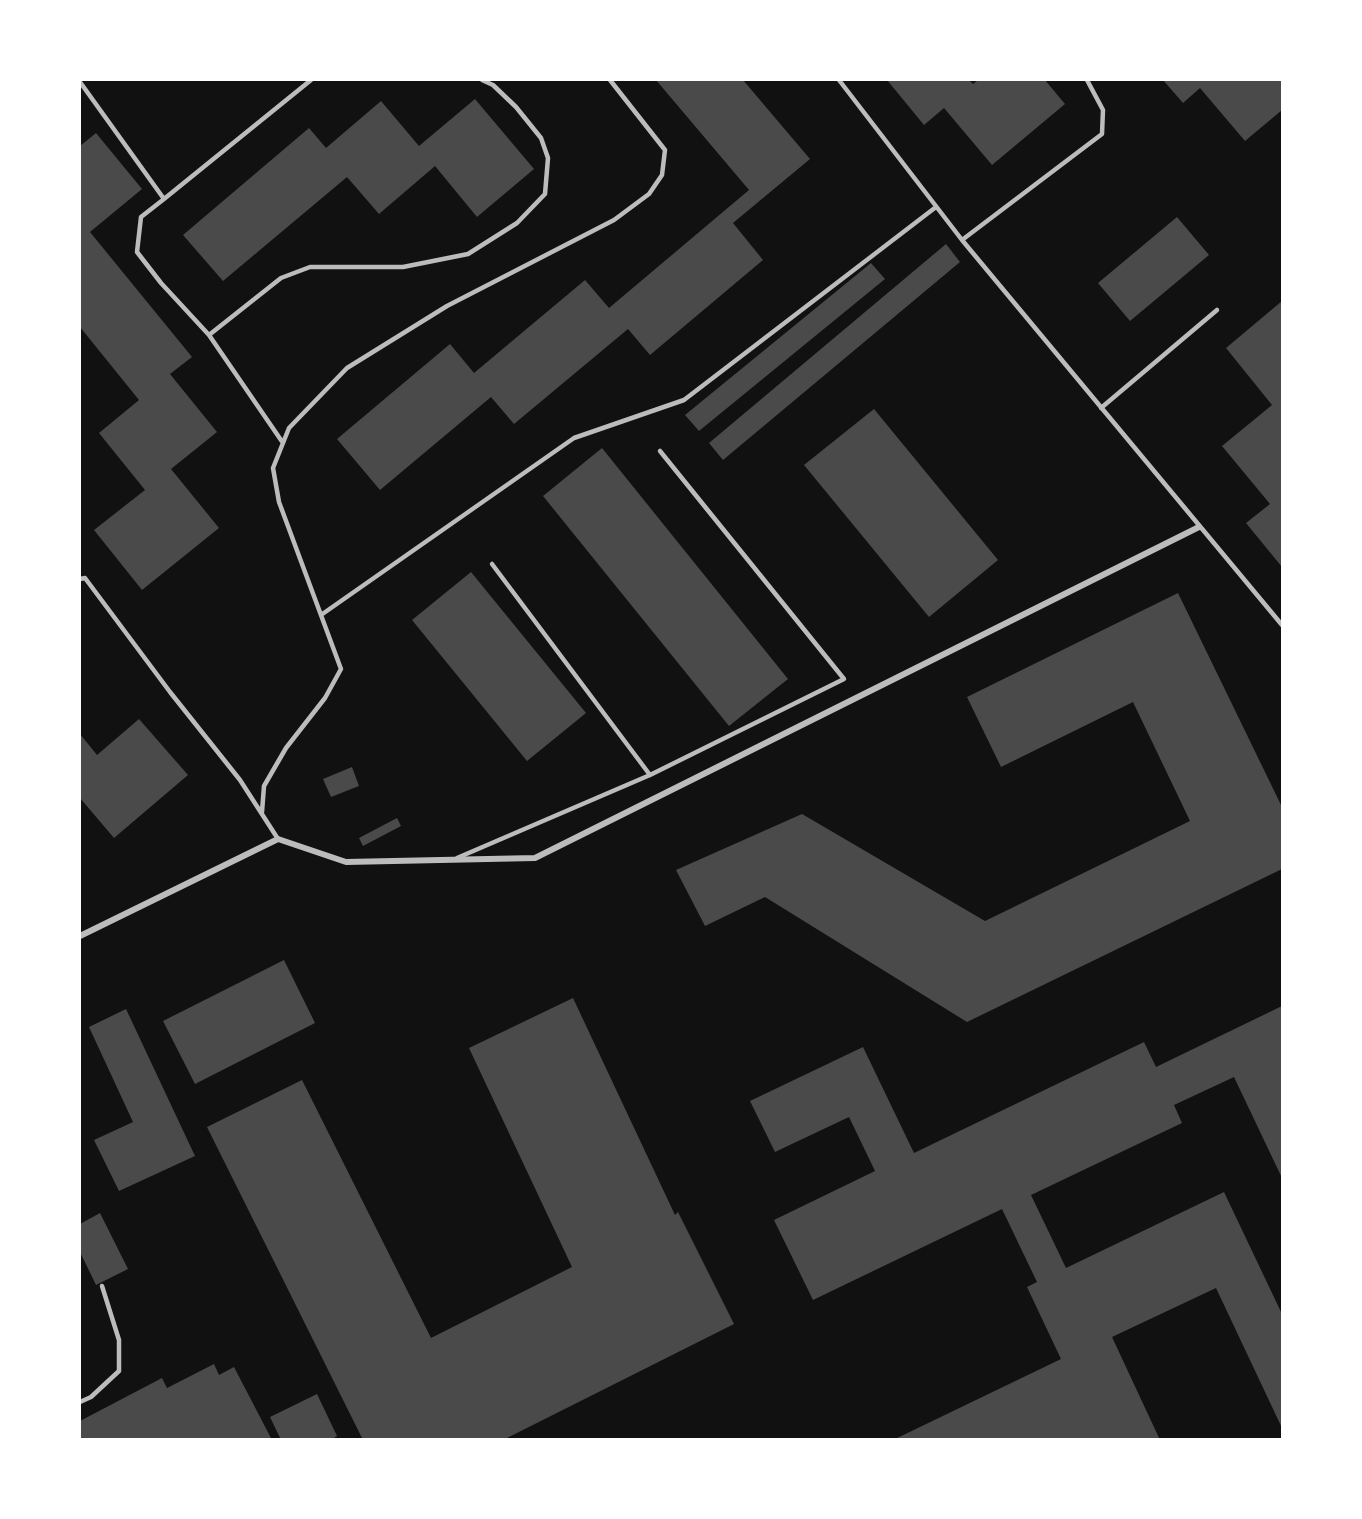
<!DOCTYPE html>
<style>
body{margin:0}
#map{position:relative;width:1362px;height:1519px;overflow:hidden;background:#111;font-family:"Sofia Sans Condensed",sans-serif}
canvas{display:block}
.frame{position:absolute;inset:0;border:81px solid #fff;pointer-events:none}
</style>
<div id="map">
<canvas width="1362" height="1519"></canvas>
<div class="frame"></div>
</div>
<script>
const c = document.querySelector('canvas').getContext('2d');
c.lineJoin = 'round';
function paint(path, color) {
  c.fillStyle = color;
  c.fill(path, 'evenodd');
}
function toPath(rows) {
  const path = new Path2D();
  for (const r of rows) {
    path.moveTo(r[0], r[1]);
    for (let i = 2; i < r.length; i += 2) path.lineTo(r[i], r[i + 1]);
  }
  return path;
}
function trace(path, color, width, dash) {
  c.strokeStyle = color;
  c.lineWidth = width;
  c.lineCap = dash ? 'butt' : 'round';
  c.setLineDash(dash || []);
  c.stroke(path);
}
paint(toPath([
 [656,80,743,80,810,159,733,223,763,260,650,355,628,329,514,424,491,397,380,490,337,439,450,344,474,373,585,280,609,308,749,190],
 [887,80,969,80,973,84,978,80,1045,80,1065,104,992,165,944,108,924,125],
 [1163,80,1282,80,1282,110,1245,141,1200,88,1183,103],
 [475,99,534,169,477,217,435,166,379,214,347,177,223,281,183,235,309,128,326,148,381,101,419,146],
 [96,133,142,189,90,232,192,357,170,374,217,432,171,469,219,528,142,590,94,530,145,490,99,433,139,400,80,327,80,146],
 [1177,217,1209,255,1130,321,1098,283],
 [946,244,960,262,723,460,709,443],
 [871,263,885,279,699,431,685,415],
 [1282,301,1282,567,1246,523,1270,504,1222,446,1272,405,1226,348],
 [874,409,998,560,929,617,804,465],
 [602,448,788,679,729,726,543,496],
 [471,572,586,713,527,761,412,620],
 [1178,593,1282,807,1282,869,967,1022,765,897,705,926,676,870,802,814,985,921,1190,821,1133,702,1001,767,967,697],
 [139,719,188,775,114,838,80,798,80,734,97,755],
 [352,767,359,786,331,797,323,779],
 [397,818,401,826,363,846,359,838],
 [284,960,315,1023,195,1084,163,1021],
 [573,998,675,1215,678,1212,734,1324,503,1440,363,1440,207,1127,302,1080,431,1338,572,1267,469,1048],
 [1282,1006,1282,1178,1234,1077,1174,1105,1182,1123,1031,1195,1066,1268,1224,1192,1282,1314,1282,1428,1216,1288,1112,1337,1160,1440,893,1440,1061,1359,1027,1287,1037,1282,1002,1209,813,1300,774,1220,875,1171,849,1117,775,1152,750,1101,863,1047,914,1153,1144,1042,1156,1067],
 [126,1009,195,1156,119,1191,94,1140,133,1122,89,1027],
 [100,1213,128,1269,96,1285,80,1252,80,1224],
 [214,1364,219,1375,234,1367,272,1440,80,1440,80,1421,162,1378,167,1388],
 [317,1394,337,1436,331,1440,281,1440,270,1417]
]), '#4a4a4a');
trace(toPath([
 [839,80,962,240,1282,625],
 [80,82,164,199,311,80],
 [164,199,141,217,137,252,161,283,209,335,283,443],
 [962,240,1102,134,1103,110,1087,80],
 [209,335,281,278,310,267,403,267,468,254,517,223,545,194,548,158,541,138,516,107,493,85,482,80],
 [1101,408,1217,310],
 [492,564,650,775],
 [80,579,85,578,170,692,240,780,278,839],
 [321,615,574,438,684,400,936,207],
 [262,812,264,786,286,748,325,698,341,669,279,502,273,468,289,428,347,368,447,306,614,220,649,194,662,175,665,150,610,80],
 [457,858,650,775,844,679,660,451],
 [80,1402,91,1397,119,1371,119,1340,102,1286]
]), '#bcbcbc', 4.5);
trace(toPath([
 [80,936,278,839,346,862,535,858,1199,527]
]), '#bcbcbc', 6);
</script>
